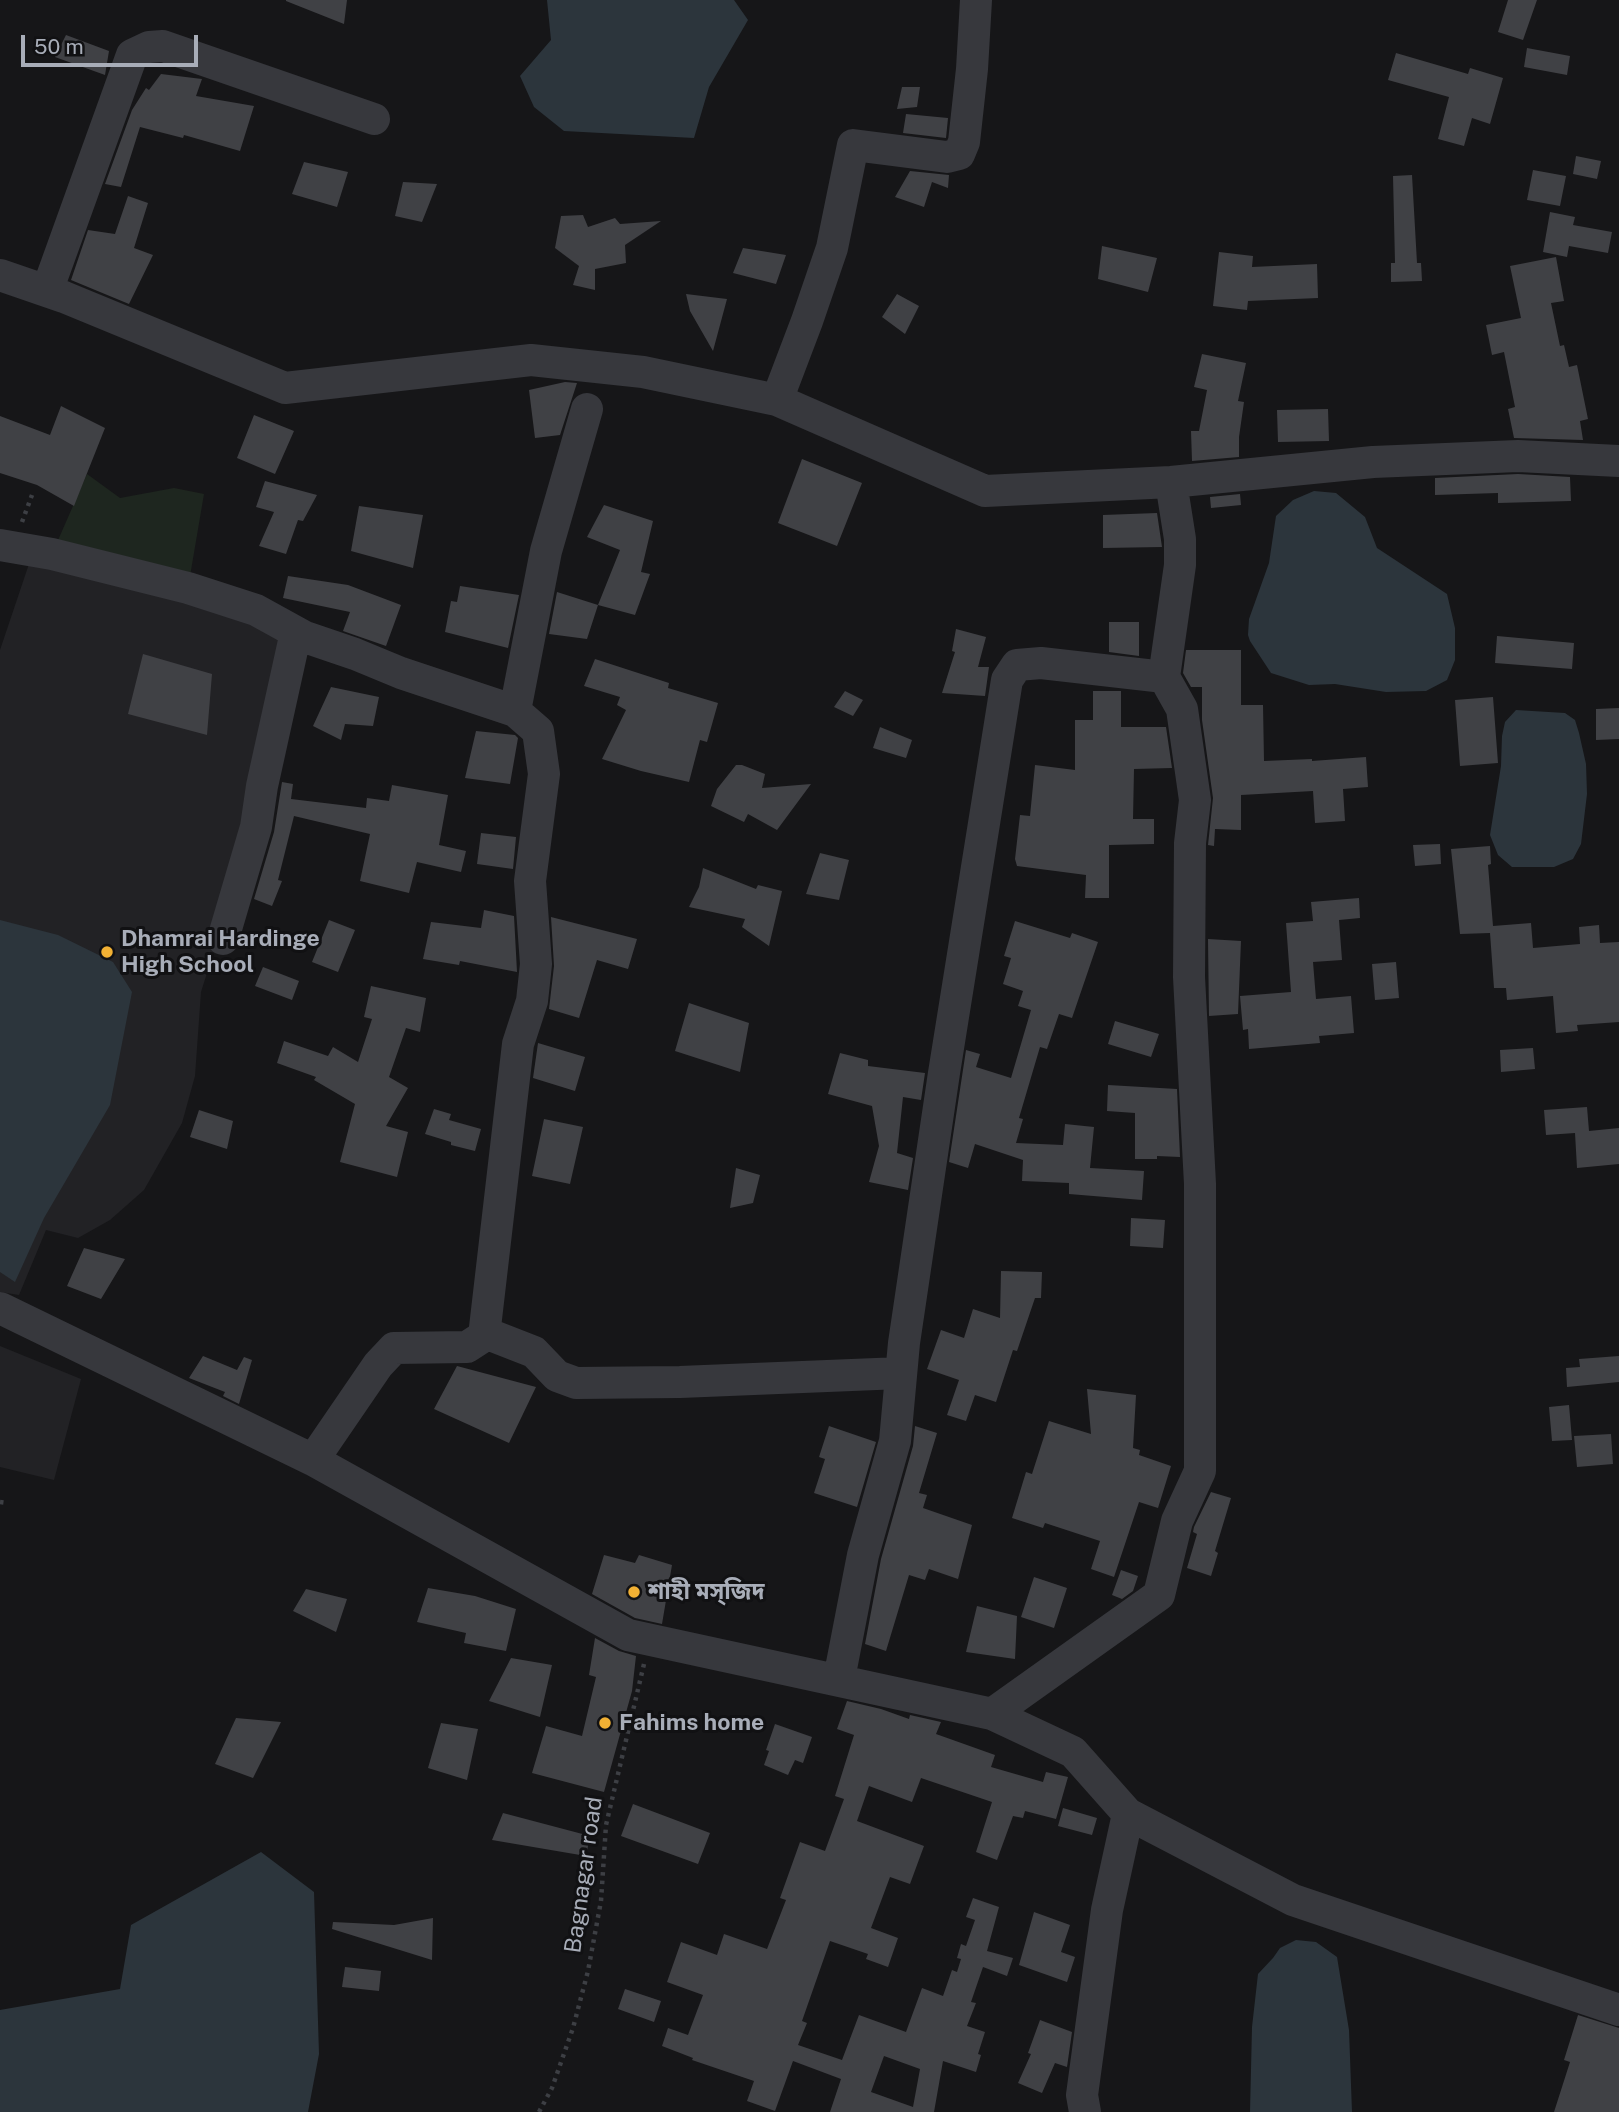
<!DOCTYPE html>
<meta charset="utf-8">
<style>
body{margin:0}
#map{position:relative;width:1619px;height:2112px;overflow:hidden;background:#161618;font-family:"Public Sans",sans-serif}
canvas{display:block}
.scale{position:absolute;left:21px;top:35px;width:177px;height:32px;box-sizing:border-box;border:4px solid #a8adb8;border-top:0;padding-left:9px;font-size:21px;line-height:24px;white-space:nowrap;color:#a8adb8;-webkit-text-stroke:5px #111113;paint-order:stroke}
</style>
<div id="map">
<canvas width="1619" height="2112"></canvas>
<div class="scale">50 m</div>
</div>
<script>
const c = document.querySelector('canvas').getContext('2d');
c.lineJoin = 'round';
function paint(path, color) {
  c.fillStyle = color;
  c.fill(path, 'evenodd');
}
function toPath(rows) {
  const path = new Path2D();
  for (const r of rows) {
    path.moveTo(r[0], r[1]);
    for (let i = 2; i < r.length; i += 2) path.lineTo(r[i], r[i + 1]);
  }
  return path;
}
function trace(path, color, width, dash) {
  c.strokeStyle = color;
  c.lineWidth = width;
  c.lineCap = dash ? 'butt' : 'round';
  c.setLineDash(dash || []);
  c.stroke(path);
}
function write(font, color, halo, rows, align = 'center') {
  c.font = font + ' "Public Sans","Noto Sans Bengali",sans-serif';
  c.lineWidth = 6;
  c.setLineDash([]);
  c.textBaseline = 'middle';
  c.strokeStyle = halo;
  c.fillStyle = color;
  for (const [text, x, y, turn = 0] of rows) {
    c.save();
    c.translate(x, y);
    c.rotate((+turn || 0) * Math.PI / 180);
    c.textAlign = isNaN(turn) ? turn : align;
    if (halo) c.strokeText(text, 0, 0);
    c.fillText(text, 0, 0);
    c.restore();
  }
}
paint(toPath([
 [33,552,182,593,292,640,226,913,201,992,195,1076,182,1123,144,1190,110,1220,78,1238,46,1230,19,1295,0,1292,0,650],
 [0,1346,81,1379,54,1480,0,1467]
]), '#222225');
paint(toPath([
 [87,474,120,498,174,488,204,494,188,588,55,547]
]), '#1e261f');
paint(toPath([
 [547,0,734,0,748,20,709,87,694,138,564,131,534,107,520,76,551,40],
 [1314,491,1336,493,1365,517,1377,548,1447,594,1455,628,1455,660,1447,680,1426,691,1386,692,1335,684,1309,685,1271,673,1250,641,1248,635,1249,619,1269,563,1276,516,1293,500],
 [1516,710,1565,713,1575,720,1579,733,1586,764,1587,794,1581,844,1573,859,1554,867,1512,867,1498,855,1490,835,1501,766,1502,736,1505,722],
 [0,920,58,935,113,962,132,992,110,1105,44,1218,15,1282,0,1272],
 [261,1852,314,1892,319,2054,308,2112,0,2112,0,2010,120,1989,131,1925],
 [1296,1940,1316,1942,1337,1957,1349,2030,1352,2112,1250,2112,1252,2027,1258,1974,1273,1958,1280,1948]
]), '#2c353c');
paint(toPath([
 [286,0,347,0,344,24,286,1],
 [1508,0,1537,0,1523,40,1498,32],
 [66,35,109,51,105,75,55,57],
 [1527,48,1570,56,1567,75,1524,67],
 [1396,53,1468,74,1470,68,1503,78,1490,124,1472,118,1464,146,1438,139,1449,97,1388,80],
 [161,74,202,79,196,96,254,106,240,151,184,135,183,138,140,127,121,187,105,184,132,110,146,88,149,90],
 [902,87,920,87,917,107,897,109],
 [906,114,948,118,946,138,903,133],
 [1576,156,1601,161,1597,179,1573,174],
 [304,162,348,172,337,207,292,194],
 [1533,170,1566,176,1560,206,1527,200],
 [910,171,949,175,948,188,932,182,924,207,895,197],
 [1412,175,1417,263,1421,263,1422,281,1391,282,1391,263,1395,263,1393,176],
 [403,182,437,184,422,222,395,216],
 [128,196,148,203,134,248,153,255,129,304,71,280,88,230,115,234],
 [1550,212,1575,217,1573,225,1612,232,1608,253,1569,246,1567,257,1543,252],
 [583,215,588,227,615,218,620,224,661,221,625,245,626,263,595,269,595,290,573,285,579,266,555,248,561,216],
 [1102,246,1157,258,1148,292,1098,279],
 [743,248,786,255,776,284,733,273],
 [1219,252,1253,256,1252,267,1317,264,1318,298,1248,301,1247,310,1213,306],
 [1556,257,1564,301,1551,303,1560,346,1564,345,1569,367,1577,365,1588,419,1580,421,1583,440,1514,438,1508,409,1515,407,1504,352,1492,355,1486,325,1521,318,1510,266],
 [686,294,727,299,713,351,690,311],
 [897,294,919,306,905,334,882,317],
 [1202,354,1246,363,1238,401,1244,402,1239,437,1239,457,1192,461,1191,431,1199,431,1207,390,1194,387],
 [565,382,577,383,560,435,535,438,529,390],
 [61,406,105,428,74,506,37,485,0,473,0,416,50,435],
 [1328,409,1329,441,1278,442,1277,410],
 [254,415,294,431,275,474,237,458],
 [802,459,862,483,837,546,778,523],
 [1518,474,1570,477,1571,501,1498,503,1498,493,1435,495,1435,478],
 [265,481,317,495,303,521,298,520,286,554,259,546,274,512,256,507],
 [1240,494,1241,505,1211,508,1210,497],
 [604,505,653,521,641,572,650,574,635,615,598,605,620,550,587,537],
 [359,506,423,515,413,568,351,551],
 [1157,513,1162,547,1103,548,1103,515],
 [288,576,348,585,401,605,386,646,343,631,350,612,283,598],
 [460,586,519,595,508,648,445,632,451,601,457,602],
 [557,592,598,605,587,639,549,634],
 [1109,622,1139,622,1139,656,1109,652],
 [956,629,986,637,978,667,989,667,985,696,942,693,955,652,952,651],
 [1497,636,1574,643,1572,669,1495,663],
 [1186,650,1241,650,1241,705,1263,705,1264,761,1312,759,1312,761,1366,757,1368,787,1343,789,1345,821,1315,823,1313,791,1241,795,1241,830,1215,829,1214,846,1208,845,1213,798,1202,720,1202,687,1191,687,1183,673],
 [143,654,212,674,207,735,128,714],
 [595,659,669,683,668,688,718,703,707,742,700,740,689,782,641,771,602,759,626,710,617,705,620,697,584,686],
 [331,687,379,697,373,726,345,724,341,740,313,726],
 [845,691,863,700,853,716,834,707],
 [1093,691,1121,691,1121,727,1166,727,1172,768,1134,769,1133,819,1154,819,1154,844,1109,845,1109,898,1085,898,1086,875,1017,866,1015,859,1020,815,1030,816,1035,765,1075,770,1075,720,1093,720],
 [1493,697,1498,763,1460,766,1455,700],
 [1619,708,1619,739,1596,740,1596,709],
 [880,727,912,740,906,758,873,748],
 [476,731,515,735,518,738,510,784,465,778],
 [736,765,742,765,765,774,762,788,811,784,777,830,748,814,744,822,711,806,717,789],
 [282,782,293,784,291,799,366,808,367,798,389,801,392,785,448,795,439,845,466,851,461,872,417,862,409,893,360,881,370,834,294,816,278,880,282,881,272,906,254,899,274,832],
 [481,833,516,837,513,869,477,864],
 [1440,844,1441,864,1415,866,1413,845],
 [1490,846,1491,864,1488,865,1493,926,1531,923,1533,948,1580,944,1579,927,1599,925,1600,943,1619,942,1619,1022,1577,1025,1578,1031,1556,1033,1553,996,1507,1000,1506,988,1494,988,1490,933,1460,934,1451,849],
 [820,853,849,860,839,900,806,894],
 [703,868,756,889,758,885,782,891,769,946,742,927,745,919,689,907,699,887],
 [1359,898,1360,918,1339,920,1342,960,1313,962,1316,999,1351,996,1354,1033,1319,1036,1320,1043,1249,1049,1248,1029,1243,1030,1240,996,1291,992,1286,923,1313,921,1311,902],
 [484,910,514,916,517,972,460,961,459,965,423,959,431,922,481,928],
 [551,917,637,939,628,969,597,960,579,1018,549,1009,554,966],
 [329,920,355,930,338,972,312,962],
 [1015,921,1070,938,1072,933,1098,942,1072,1018,1059,1014,1047,1049,1040,1047,1019,1118,1023,1119,1016,1143,1063,1145,1065,1124,1094,1127,1090,1168,1144,1171,1142,1200,1069,1194,1069,1183,1022,1181,1023,1160,975,1144,968,1168,949,1162,966,1050,980,1054,976,1067,1011,1078,1031,1010,1018,1006,1023,991,1003,984,1011,958,1004,956],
 [1208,939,1241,941,1238,1014,1209,1016],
 [1396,962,1399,998,1375,1000,1372,964],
 [263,967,299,981,292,1000,255,986],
 [371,986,426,998,420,1032,406,1028,389,1077,408,1088,386,1126,408,1132,397,1177,340,1162,355,1104,314,1080,316,1077,277,1063,284,1041,328,1056,333,1047,358,1062,372,1019,364,1017],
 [689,1003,749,1023,740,1072,675,1051],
 [1115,1021,1159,1034,1151,1057,1108,1044],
 [538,1043,585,1057,575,1091,533,1078],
 [1533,1048,1535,1069,1501,1072,1500,1050],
 [840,1053,868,1060,868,1066,925,1073,921,1100,903,1097,897,1153,913,1158,908,1190,869,1182,879,1146,872,1106,828,1094],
 [1108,1085,1177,1089,1180,1157,1157,1156,1157,1159,1135,1159,1135,1113,1107,1111],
 [1587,1107,1589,1131,1619,1128,1619,1164,1577,1168,1575,1133,1546,1135,1544,1110],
 [434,1109,451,1114,449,1120,481,1129,475,1151,451,1145,451,1142,425,1134],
 [199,1110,233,1121,227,1149,190,1137],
 [544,1119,583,1127,570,1184,532,1176],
 [736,1168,760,1175,753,1203,730,1208],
 [1131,1218,1165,1220,1163,1248,1130,1246],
 [84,1248,125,1259,101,1299,67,1286],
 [1001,1271,1042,1272,1041,1298,1035,1298,1017,1351,1013,1350,996,1402,975,1395,966,1421,947,1415,959,1380,927,1369,941,1330,964,1338,973,1309,1000,1318],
 [203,1356,237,1370,244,1357,252,1360,239,1404,223,1396,225,1392,189,1378],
 [1619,1356,1619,1382,1567,1387,1566,1368,1580,1367,1579,1359],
 [457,1366,536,1387,509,1443,434,1409],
 [1087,1389,1136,1395,1133,1448,1140,1450,1139,1455,1171,1466,1158,1508,1139,1502,1114,1577,1091,1569,1100,1541,1045,1523,1043,1528,1012,1518,1026,1472,1032,1474,1049,1421,1091,1434],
 [1569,1405,1572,1440,1552,1441,1549,1407],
 [829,1426,876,1442,857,1507,814,1493,825,1459,819,1457],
 [915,1426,937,1433,919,1493,927,1495,923,1508,972,1525,958,1579,929,1569,925,1580,909,1575,886,1651,865,1644,881,1559,913,1446],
 [1611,1434,1613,1464,1577,1467,1574,1436],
 [1211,1492,1231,1498,1215,1551,1218,1553,1211,1576,1187,1568,1197,1534,1193,1532,1194,1527],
 [604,1555,635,1563,639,1555,672,1565,662,1624,635,1618,592,1594],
 [1121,1570,1138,1576,1133,1591,1122,1599,1112,1595],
 [1034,1577,1067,1588,1054,1628,1021,1617],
 [428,1588,475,1596,516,1609,506,1651,464,1643,466,1633,417,1622],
 [306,1589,347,1599,336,1632,293,1611],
 [977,1606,1017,1616,1015,1659,966,1652],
 [595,1638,619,1651,636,1656,632,1691,604,1792,532,1773,546,1726,582,1736,596,1677,589,1675],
 [511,1658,552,1665,540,1717,489,1701],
 [847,1701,881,1709,909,1719,910,1715,941,1722,936,1734,995,1755,991,1767,1043,1782,1046,1772,1068,1777,1056,1819,1025,1811,1023,1818,1013,1816,997,1860,976,1852,992,1802,921,1778,912,1802,869,1786,857,1821,924,1846,910,1884,890,1877,871,1928,898,1938,888,1967,866,1959,868,1954,830,1941,802,2021,807,2023,798,2045,842,2060,859,2015,906,2032,922,1988,943,1996,952,1970,957,1972,961,1959,957,1958,961,1944,966,1946,975,1920,966,1917,973,1898,999,1907,987,1951,1013,1958,1007,1976,983,1967,971,2002,976,2003,967,2026,985,2032,978,2054,981,2055,976,2072,943,2061,934,2112,830,2112,841,2079,793,2061,775,2111,747,2101,754,2081,692,2060,693,2058,662,2046,668,2028,688,2035,703,1995,667,1982,681,1942,717,1955,724,1934,767,1949,786,1900,780,1898,800,1842,825,1851,844,1799,835,1796,854,1735,837,1729],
 [884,2056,920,2069,913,2107,871,2092],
 [236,1718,281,1722,253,1778,215,1764],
 [441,1723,478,1729,467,1780,428,1768],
 [775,1724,812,1737,803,1763,795,1760,788,1775,764,1765,769,1751,766,1750],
 [633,1804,710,1833,698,1864,621,1836],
 [1063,1808,1097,1818,1092,1835,1058,1826],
 [503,1813,590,1836,586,1856,492,1840],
 [1034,1912,1070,1925,1061,1952,1075,1957,1067,1982,1019,1965],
 [433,1918,432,1960,332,1929,333,1922,394,1925],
 [345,1967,381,1971,379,1991,342,1987],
 [625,1989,661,2001,654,2022,618,2009],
 [1578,2015,1619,2028,1619,2112,1554,2112,1570,2062,1564,2060],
 [1040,2020,1072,2032,1067,2067,1055,2063,1042,2093,1018,2083,1031,2054,1028,2053]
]), '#404145');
trace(toPath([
 [22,522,32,495],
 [0,1502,8,1503],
 [539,2112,552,2088,573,2028,588,1971,601,1901,606,1825,644,1664]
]), '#3d3f44', 4.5, [3.5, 5]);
trace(toPath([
 [0,275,64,297,285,388,531,360,643,372,777,400,985,491,1171,482,1373,462,1518,456,1619,461],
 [47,291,132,55,149,47,163,46,374,119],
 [777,400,807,321,832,248,853,145,947,157,959,154,964,142,972,69,976,0],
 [0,545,52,554,188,588,256,610,305,637,355,654,401,673,515,711,538,731,544,774,530,881,536,964,532,1001,518,1044,484,1336],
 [515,711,546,551,587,409],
 [223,939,256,827,262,786,296,632],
 [0,1308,313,1460,628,1635,992,1714,1073,1752,1128,1814,1293,1900,1619,2010],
 [313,1460,378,1365,394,1348,467,1347,484,1336,493,1336,534,1352,557,1376,576,1383,680,1382,901,1373],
 [839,1679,863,1555,895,1441,904,1343,944,1073,1007,680,1017,665,1041,663,1164,677],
 [992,1714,1159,1595,1177,1521,1200,1471,1200,1184,1189,977,1190,843,1195,800,1182,709,1164,677,1180,565,1180,539,1171,482],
 [1085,2112,1082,2095,1107,1910,1128,1814]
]), '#37383d', 32);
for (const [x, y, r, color] of [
 [107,952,7,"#f2b134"],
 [634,1592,7,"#f2b134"],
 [605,1723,7,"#f2b134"]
]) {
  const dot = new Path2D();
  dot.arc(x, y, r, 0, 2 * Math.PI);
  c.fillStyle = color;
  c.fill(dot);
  trace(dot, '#111113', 2.5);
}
write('bold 23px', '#a8adb8', '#111113', [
 ["Dhamrai Hardinge",121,939],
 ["High School",121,965],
 ["শাহী মস্জিদ",648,1592],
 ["Fahims home",619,1723]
], 'left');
write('23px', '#a8adb8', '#111113', [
 ["Bagnagar road",584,1875,-82]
]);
</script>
